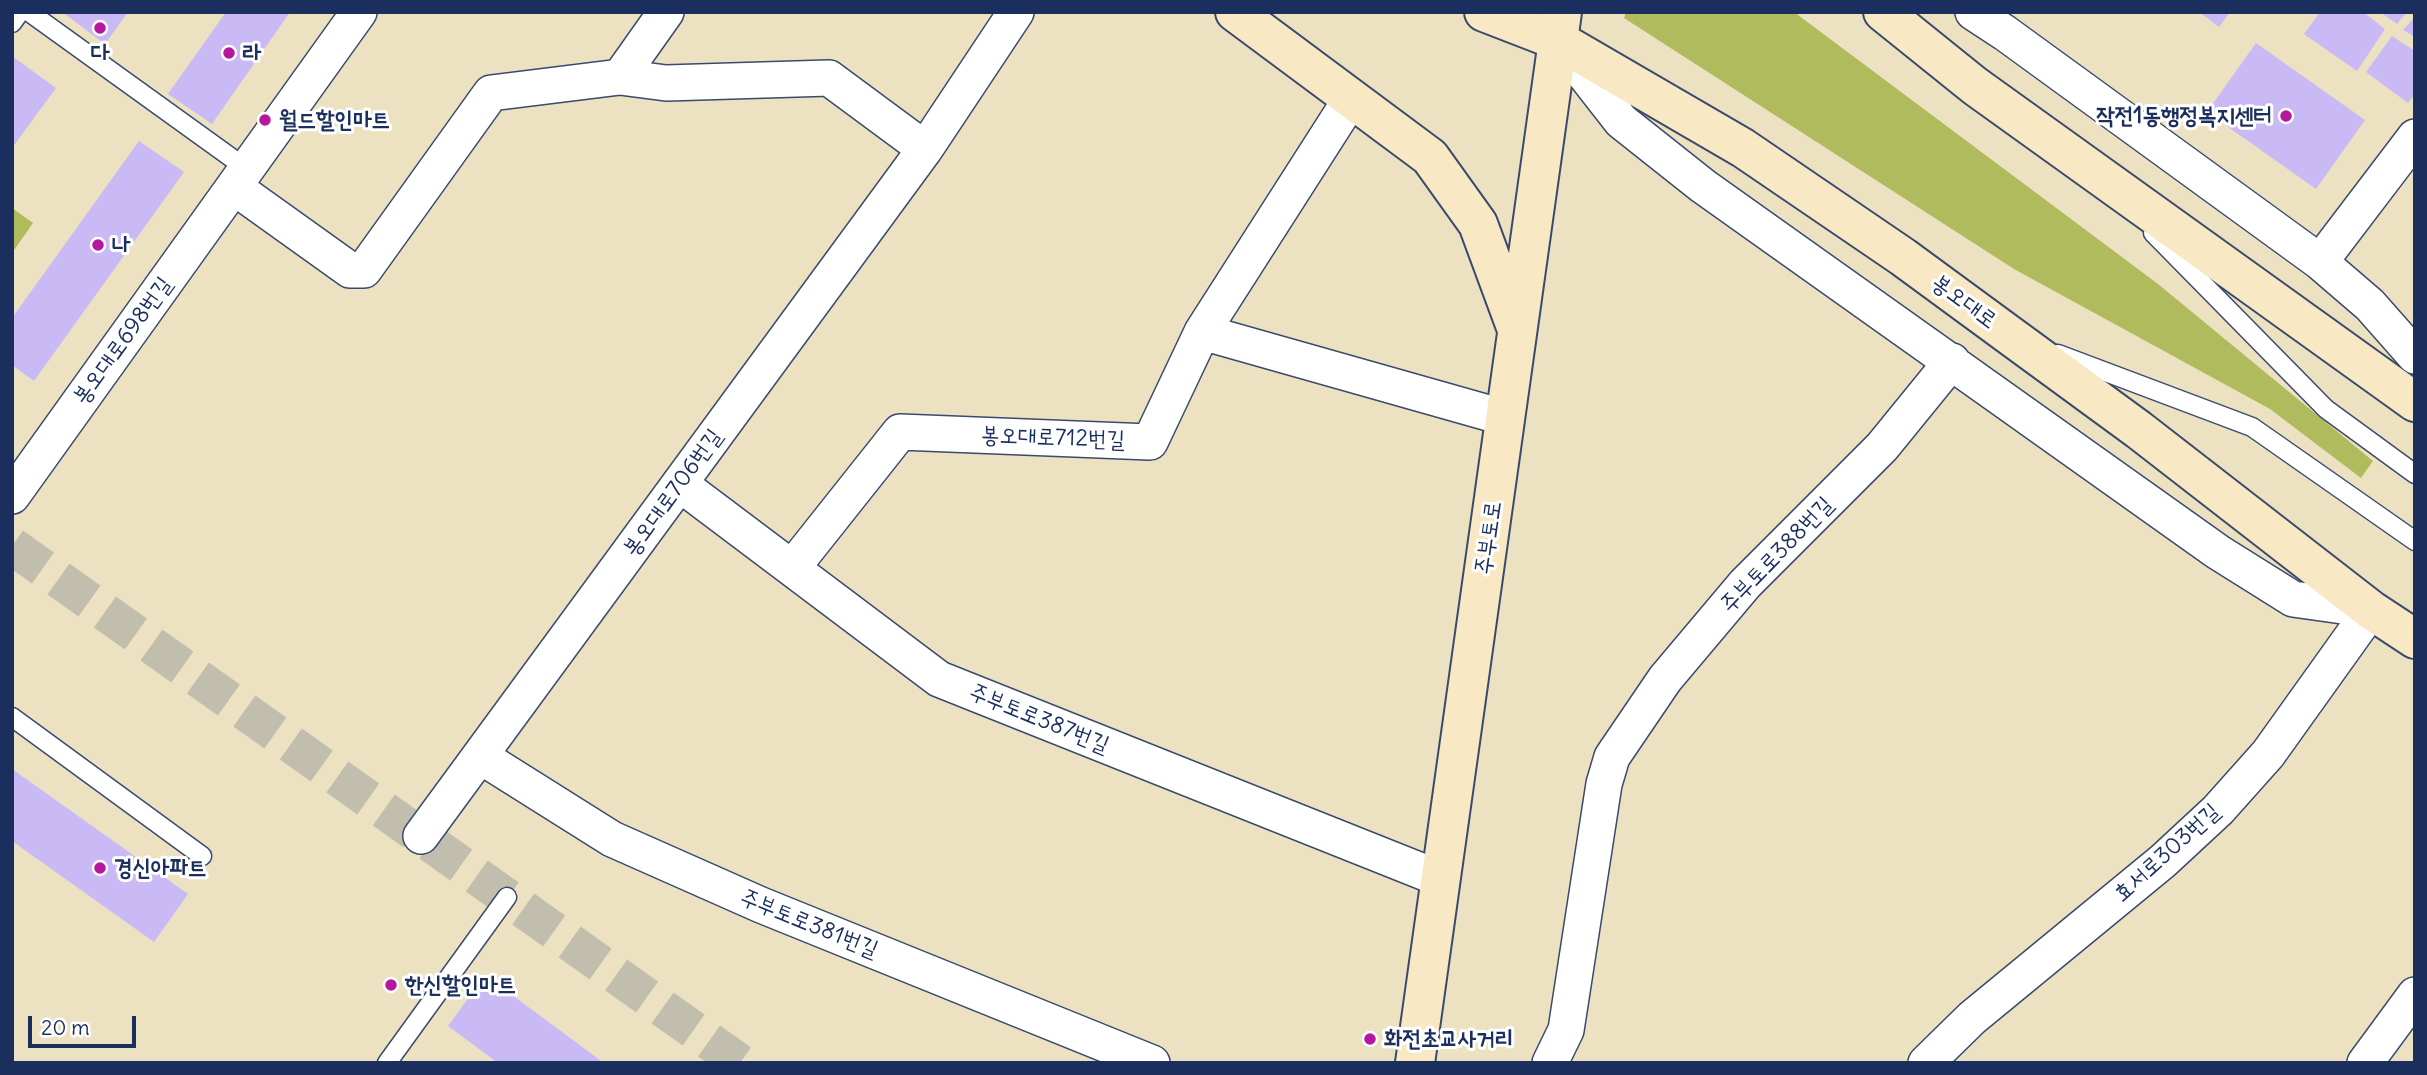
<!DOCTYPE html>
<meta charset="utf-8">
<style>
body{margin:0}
#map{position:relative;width:2427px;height:1075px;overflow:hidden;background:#ece2c1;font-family:Delius,sans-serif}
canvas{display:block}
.frame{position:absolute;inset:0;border:14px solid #1b2f5e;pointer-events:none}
.scale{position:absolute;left:28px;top:1016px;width:108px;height:32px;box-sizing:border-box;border:4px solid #1b2f5e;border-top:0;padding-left:9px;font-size:21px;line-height:24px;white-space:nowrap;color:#1b2f5e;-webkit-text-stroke:5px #fff;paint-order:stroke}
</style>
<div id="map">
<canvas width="2427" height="1075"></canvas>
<div class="frame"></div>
<div class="scale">20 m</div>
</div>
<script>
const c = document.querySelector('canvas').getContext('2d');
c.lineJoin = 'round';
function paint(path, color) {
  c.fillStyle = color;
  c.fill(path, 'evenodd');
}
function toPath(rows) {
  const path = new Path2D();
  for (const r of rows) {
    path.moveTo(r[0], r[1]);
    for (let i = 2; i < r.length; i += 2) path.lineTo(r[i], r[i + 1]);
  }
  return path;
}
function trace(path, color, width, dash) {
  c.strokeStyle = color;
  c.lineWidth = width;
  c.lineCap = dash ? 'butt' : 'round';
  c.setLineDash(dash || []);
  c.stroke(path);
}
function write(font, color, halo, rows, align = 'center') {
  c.font = font + ' Delius,"Poor Story",sans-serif';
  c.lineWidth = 6;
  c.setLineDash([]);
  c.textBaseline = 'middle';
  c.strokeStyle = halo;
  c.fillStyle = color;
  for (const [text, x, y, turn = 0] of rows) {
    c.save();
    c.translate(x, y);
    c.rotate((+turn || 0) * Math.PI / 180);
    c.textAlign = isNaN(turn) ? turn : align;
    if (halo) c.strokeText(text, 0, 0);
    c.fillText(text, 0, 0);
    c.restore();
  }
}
paint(toPath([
 [1626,12,1794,12,2158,284,2373,461,2361,478,2270,409,2014,269,1624,18],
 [12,208,33,223,12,253]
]), '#afbb5c');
paint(toPath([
 [62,12,128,12,105,44],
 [226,12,290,12,212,124,168,94],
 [2199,12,2230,12,2219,27],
 [2320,12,2363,12,2385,29,2357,71,2304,34],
 [2380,12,2407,12,2397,24],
 [2415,17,2415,37,2403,30],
 [2392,36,2415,51,2415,94,2408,103,2366,72],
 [2256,43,2365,120,2316,189,2207,112],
 [12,56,56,88,12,148],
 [139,141,184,172,34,381,12,365,12,318],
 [12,769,188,894,154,942,12,841],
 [485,975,604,1063,498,1063,448,1026]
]), '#c9b9f5');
trace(toPath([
 [12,546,740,1063]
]), '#c2bead', 38, [38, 19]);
const lane = toPath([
 [29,12,247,169],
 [12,23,20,12],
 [2153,233,2326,409,2415,474],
 [2058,354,2252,427,2415,541],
 [12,717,202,856],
 [387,1063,507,897]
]);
const street = toPath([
 [1973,12,2005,33,2320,262,2370,305,2415,356],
 [1560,43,1621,121,1703,186,2218,552,2293,599,2371,610,2268,754,2218,810,2163,861,1972,1018,1926,1063],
 [620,77,666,12],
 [234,187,350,270,364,270,491,93,620,77,666,83,829,78,925,149],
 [2320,262,2415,137],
 [1202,332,1506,418],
 [680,484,939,679,1441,879],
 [12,496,359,12],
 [792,568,900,432,1150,442,1202,332,1351,99],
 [480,756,612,839,761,905,1152,1063],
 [421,836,925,149,1016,12],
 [1550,1063,1566,1030,1604,784,1612,757,1665,679,1745,584,1882,447,1952,361],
 [2365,1063,2415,995]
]);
const secondary = toPath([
 [1235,12,1430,157,1478,224,1516,327],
 [1484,12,1559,41,1743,148,1903,257,2012,337,2139,430,2371,610,2415,639],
 [1883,12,1975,86,2415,402],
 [1415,1063,1562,12]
]);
trace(lane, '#3a4a6d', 21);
trace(street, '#3a4a6d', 38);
trace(secondary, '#3a4a6d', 42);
trace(lane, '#fff', 18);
trace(street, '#fff', 35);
trace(secondary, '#f8e8c3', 38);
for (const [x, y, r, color] of [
 [100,28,7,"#b5179e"],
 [229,53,7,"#b5179e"],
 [2286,116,7,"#b5179e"],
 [265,120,7,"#b5179e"],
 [98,245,7,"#b5179e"],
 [100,868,7,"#b5179e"],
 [391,985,7,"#b5179e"],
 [1370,1039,7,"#b5179e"]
]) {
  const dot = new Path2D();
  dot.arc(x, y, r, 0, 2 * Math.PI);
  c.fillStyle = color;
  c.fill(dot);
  trace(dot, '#fff', 2.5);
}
write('bold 23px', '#1b2f5e', '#fff', [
 ["다",100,53,"center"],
 ["라",243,53],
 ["작전1동행정복지센터",2272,116,"right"],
 ["월드할인마트",279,120],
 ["나",112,245],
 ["경신아파트",114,868],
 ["한신할인마트",405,985],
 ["화전초교사거리",1384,1039]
], 'left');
write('23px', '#1b2f5e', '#fff', [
 ["봉오대로",1964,302,36],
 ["봉오대로698번길",123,341,-54],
 ["봉오대로712번길",1053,438,2],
 ["봉오대로706번길",673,493,-54],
 ["주부토로",1489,538,-82],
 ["주부토로388번길",1777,555,-46],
 ["주부토로387번길",1039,719,22],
 ["효서로303번길",2167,853,-42],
 ["주부토로381번길",809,924,22]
]);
</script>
